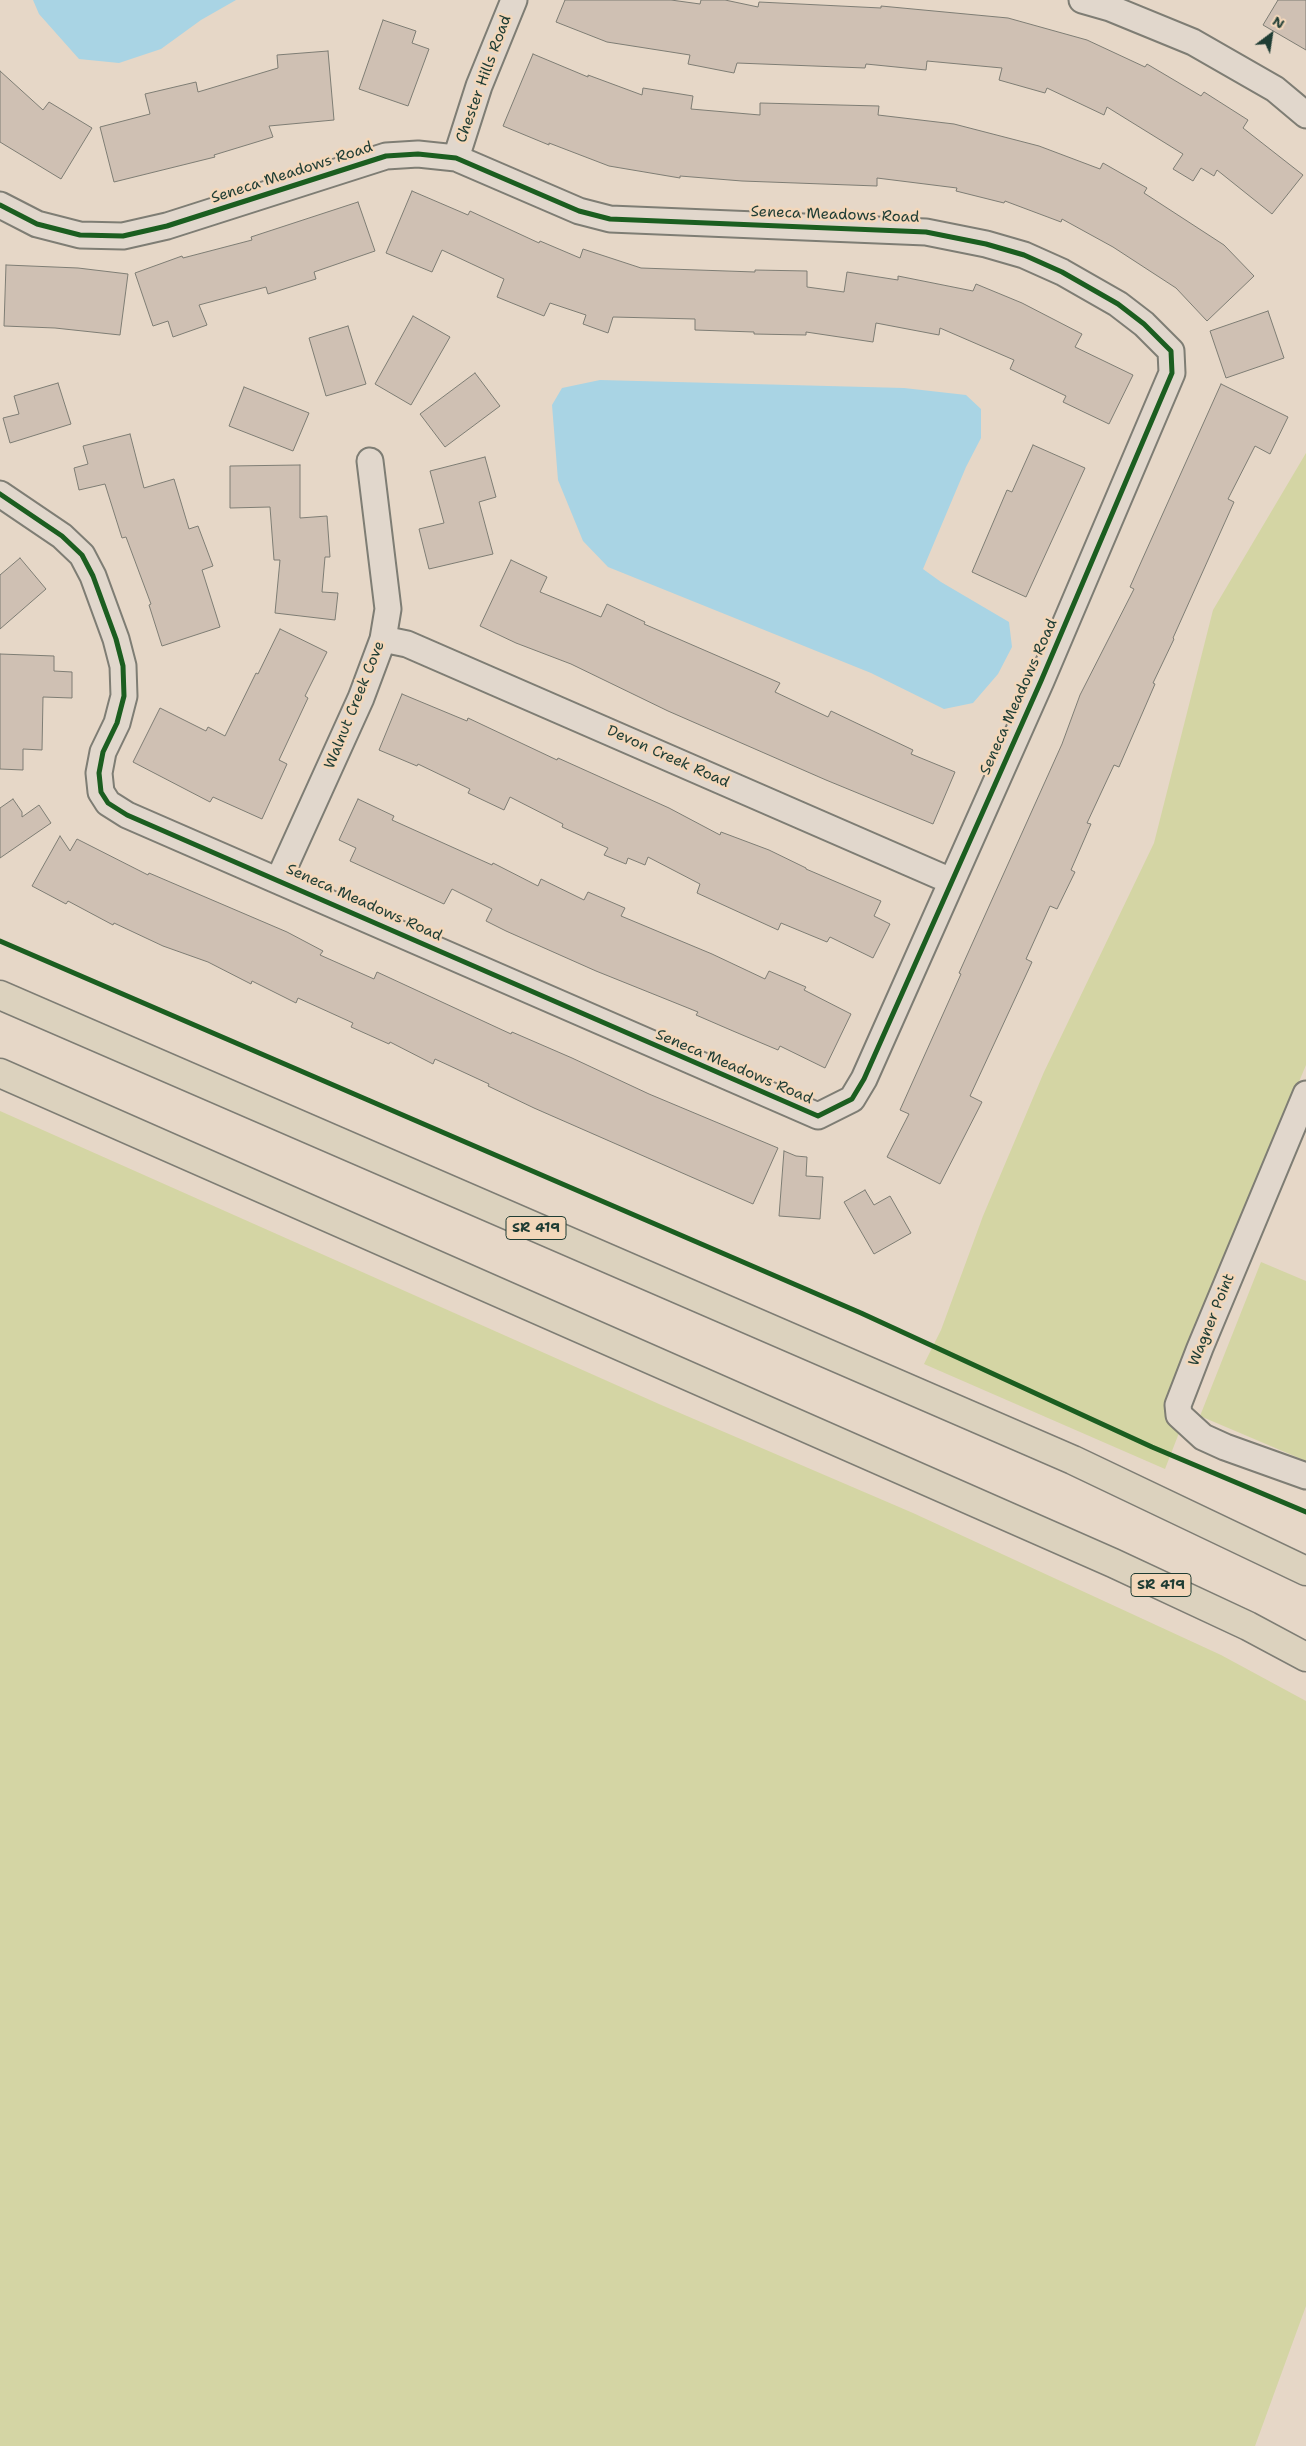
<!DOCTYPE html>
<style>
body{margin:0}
#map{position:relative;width:1306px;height:2446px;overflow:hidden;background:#e6d7c7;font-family:"Shantell Sans",sans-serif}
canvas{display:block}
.north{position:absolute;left:1246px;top:10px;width:50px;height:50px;-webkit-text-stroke:4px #f3d7ba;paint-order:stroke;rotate:31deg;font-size:14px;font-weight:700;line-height:20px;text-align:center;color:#1f3d34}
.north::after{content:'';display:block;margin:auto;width:18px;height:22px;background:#1f3d34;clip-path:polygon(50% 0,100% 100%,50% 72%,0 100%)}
</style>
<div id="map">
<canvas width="1306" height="2446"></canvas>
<div class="north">N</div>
</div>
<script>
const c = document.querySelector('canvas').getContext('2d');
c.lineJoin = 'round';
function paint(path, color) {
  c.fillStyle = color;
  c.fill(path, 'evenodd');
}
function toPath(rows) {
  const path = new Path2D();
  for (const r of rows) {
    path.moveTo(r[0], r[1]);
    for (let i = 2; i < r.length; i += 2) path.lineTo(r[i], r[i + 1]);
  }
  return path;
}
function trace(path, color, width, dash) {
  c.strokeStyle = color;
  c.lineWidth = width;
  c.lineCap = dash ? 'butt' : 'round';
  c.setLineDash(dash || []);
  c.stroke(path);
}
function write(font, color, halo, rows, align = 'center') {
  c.font = font + ' "Shantell Sans",sans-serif';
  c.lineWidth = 5;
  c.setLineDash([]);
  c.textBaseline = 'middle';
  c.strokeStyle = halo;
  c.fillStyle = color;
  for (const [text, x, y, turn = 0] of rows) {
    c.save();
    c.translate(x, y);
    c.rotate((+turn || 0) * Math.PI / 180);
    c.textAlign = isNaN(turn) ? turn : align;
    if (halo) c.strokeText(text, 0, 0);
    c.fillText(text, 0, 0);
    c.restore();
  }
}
paint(toPath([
 [1306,453,1306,1065,1189,1344,1167,1417,1170,1424,1179,1433,1165,1469,924,1364,941,1330,983,1216,1044,1072,1154,843,1213,610],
 [0,1111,659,1404,913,1513,1221,1655,1306,1701,1306,2306,1255,2446,0,2446],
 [1261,1262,1306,1281,1306,1461,1200,1416]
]), '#d4d5a4');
paint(toPath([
 [33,0,236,0,201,20,161,49,119,63,79,59,39,14],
 [600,380,904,388,966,395,981,409,981,438,966,467,923,569,941,582,1009,622,1012,647,998,674,973,703,944,709,871,673,608,567,583,541,558,480,552,405,562,388]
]), '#a9d4e4');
const building = toPath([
 [565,0,671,0,700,4,701,0,725,0,758,7,759,2,881,8,881,6,1008,18,1087,40,1145,67,1147,64,1201,96,1204,92,1248,120,1243,128,1303,175,1272,214,1217,170,1214,176,1201,168,1193,181,1173,169,1183,154,1107,107,1104,115,1047,88,1045,93,999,80,1002,68,927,61,926,70,866,64,865,68,737,63,734,73,688,64,690,55,607,42,556,22,565,0],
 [1278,0,1306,0,1306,50,1263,25,1278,0],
 [383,20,416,31,412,43,429,49,408,106,359,89,383,20],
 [328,51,334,120,269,126,273,137,214,155,215,157,114,182,100,127,150,114,145,94,196,82,198,92,278,68,277,55,328,51],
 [533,54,588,77,588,75,642,95,643,88,693,96,691,109,760,115,760,103,879,106,878,115,954,124,1039,146,1100,169,1103,163,1147,188,1144,193,1224,245,1254,276,1207,321,1176,288,1113,247,1062,219,1061,222,1005,201,1004,203,956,191,957,188,877,178,877,186,742,181,680,176,680,178,609,166,549,143,549,145,503,126,533,54],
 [0,71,43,110,49,102,92,128,61,179,0,142,0,71],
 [412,191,468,215,470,211,539,243,540,241,580,258,583,249,641,268,755,272,755,270,807,271,807,287,844,292,847,272,898,280,898,276,973,291,976,284,1022,303,1082,334,1075,347,1133,375,1109,424,1063,402,1066,396,1010,369,1014,360,940,328,939,335,876,323,873,342,806,332,806,335,754,334,754,332,695,330,695,319,613,317,608,333,583,324,586,315,550,303,544,316,497,297,504,279,442,250,432,272,386,253,412,191],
 [358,202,375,251,314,272,316,279,268,294,266,287,199,305,207,325,173,337,168,321,153,326,135,273,182,256,183,258,252,240,251,237,358,202],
 [6,265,78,268,128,274,120,335,55,328,4,326,6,265],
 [1268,311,1284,358,1226,378,1210,331,1268,311],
 [413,316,450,337,411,405,375,384,413,316],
 [348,326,366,384,326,396,309,338,348,326],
 [475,373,500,406,445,447,420,414,475,373],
 [58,383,71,424,10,443,3,418,19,414,14,396,58,383],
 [1221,384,1288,417,1270,454,1255,446,1228,499,1234,502,1173,638,1174,639,1153,683,1155,684,1119,767,1114,765,1087,823,1091,824,1071,870,1075,872,1057,909,1050,906,1026,959,1032,962,970,1096,982,1102,940,1184,887,1157,909,1114,900,1110,961,974,959,973,1062,744,1080,695,1134,589,1130,587,1142,560,1221,384],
 [244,387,309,413,293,451,229,426,244,387],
 [130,434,144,488,174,479,189,529,198,526,213,566,202,570,220,627,162,646,149,605,151,604,126,537,122,538,105,484,79,490,74,468,88,464,83,446,130,434],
 [1033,445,1085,468,1026,597,972,572,1007,490,1012,492,1033,445],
 [485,457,496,497,479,502,493,554,429,569,419,529,444,523,430,471,485,457],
 [300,465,300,518,327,516,330,557,325,557,322,592,338,593,335,620,275,613,280,560,274,560,270,507,230,508,230,466,300,465],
 [20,558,46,589,0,629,0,575,20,558],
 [511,560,547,577,540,592,601,617,607,604,645,622,644,624,780,683,775,692,828,717,831,711,913,750,911,754,955,772,933,824,826,780,668,711,571,664,516,643,480,626,511,560],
 [280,629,327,652,305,696,308,698,279,760,287,764,262,819,213,797,210,802,133,762,160,708,206,731,208,727,225,736,256,673,258,674,280,629],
 [0,654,54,656,54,671,72,672,72,698,43,697,42,750,23,749,23,770,0,769,0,654],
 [402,694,467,721,468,718,557,760,558,758,669,808,720,835,721,832,769,850,806,868,806,869,881,901,874,916,890,924,873,958,830,937,827,942,781,923,778,930,697,893,700,884,648,857,645,865,628,858,626,864,604,855,608,848,562,827,563,824,510,797,504,810,468,793,470,789,418,764,417,766,379,750,402,694],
 [13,799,22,812,22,817,39,805,51,823,0,858,0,808,13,799],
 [358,799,394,816,392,820,492,865,493,863,538,886,541,879,584,900,588,892,625,908,621,916,712,954,765,979,769,971,806,987,804,990,851,1014,825,1068,780,1046,778,1050,733,1031,696,1015,698,1012,596,971,506,931,486,921,492,909,452,889,444,904,350,861,356,848,339,840,358,799],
 [60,836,70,851,77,839,148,875,149,873,287,932,323,951,320,955,374,979,377,972,511,1034,512,1032,572,1058,649,1094,778,1148,753,1204,534,1108,488,1086,489,1084,435,1059,433,1064,390,1042,389,1044,351,1027,353,1023,298,998,296,1003,252,981,251,984,208,962,163,946,114,923,113,925,68,901,66,904,32,886,60,836],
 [784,1151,796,1156,807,1157,806,1176,823,1177,820,1219,779,1216,784,1151],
 [865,1190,874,1205,890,1196,911,1233,874,1254,844,1202,865,1190]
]);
paint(building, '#cfc0b3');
trace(building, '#7e7d74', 1);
const street = toPath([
 [1082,0,1110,8,1193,42,1275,89,1306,115],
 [456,158,479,86,514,0],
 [0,205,37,224,80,235,123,236,167,226,386,156,418,154,456,158,579,211,610,219,926,232,986,244,1024,255,1062,272,1118,304,1144,324,1171,351,1172,373,1041,681,864,1079,852,1099,818,1116,127,815,108,803,101,792,99,773,103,752,117,723,124,696,123,666,116,639,93,576,82,555,62,536,0,494],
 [383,639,407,644,951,881],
 [279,879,361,698,383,639,388,609,370,461],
 [1306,1094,1200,1348,1178,1405,1179,1415,1203,1437,1225,1447,1306,1476]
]);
const primary = toPath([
 [0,995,1073,1460,1306,1571],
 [0,1073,1113,1563,1248,1626,1306,1657]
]);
trace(street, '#7e7d74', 29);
trace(primary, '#7e7d74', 31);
trace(street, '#e1d7cc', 25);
trace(primary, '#dcd2be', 28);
trace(toPath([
 [0,205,37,224,80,235,123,236,167,226,386,156,418,154,456,158,579,211,610,219,926,232,986,244,1024,255,1062,272,1118,304,1144,324,1171,351,1172,373,1041,681,864,1079,852,1099,818,1116,127,815,108,803,101,792,99,773,103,752,117,723,124,696,123,666,116,639,93,576,82,555,62,536,0,494],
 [0,941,861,1313,1152,1447,1306,1512]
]), '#1b5e20', 5);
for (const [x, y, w] of [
 [536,1228,60],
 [1161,1585,60]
]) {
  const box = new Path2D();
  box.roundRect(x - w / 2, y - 11.5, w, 23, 4);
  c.fillStyle = '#f3d7ba';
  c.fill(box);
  trace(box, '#1f3d34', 1);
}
write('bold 14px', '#1f3d34', null, [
 ["SR 419",536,1228],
 ["SR 419",1161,1585]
]);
write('15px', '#1f3d34', '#f3d7ba', [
 ["Chester Hills Road",484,79,-70],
 ["Seneca Meadows Road",292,173,-18],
 ["Seneca Meadows Road",835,215,2],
 ["Seneca Meadows Road",1019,697,-66],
 ["Walnut Creek Cove",355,705,-68],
 ["Devon Creek Road",668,757,24],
 ["Seneca Meadows Road",364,903,24],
 ["Seneca Meadows Road",734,1067,23],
 ["Wagner Point",1212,1320,-68]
]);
</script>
